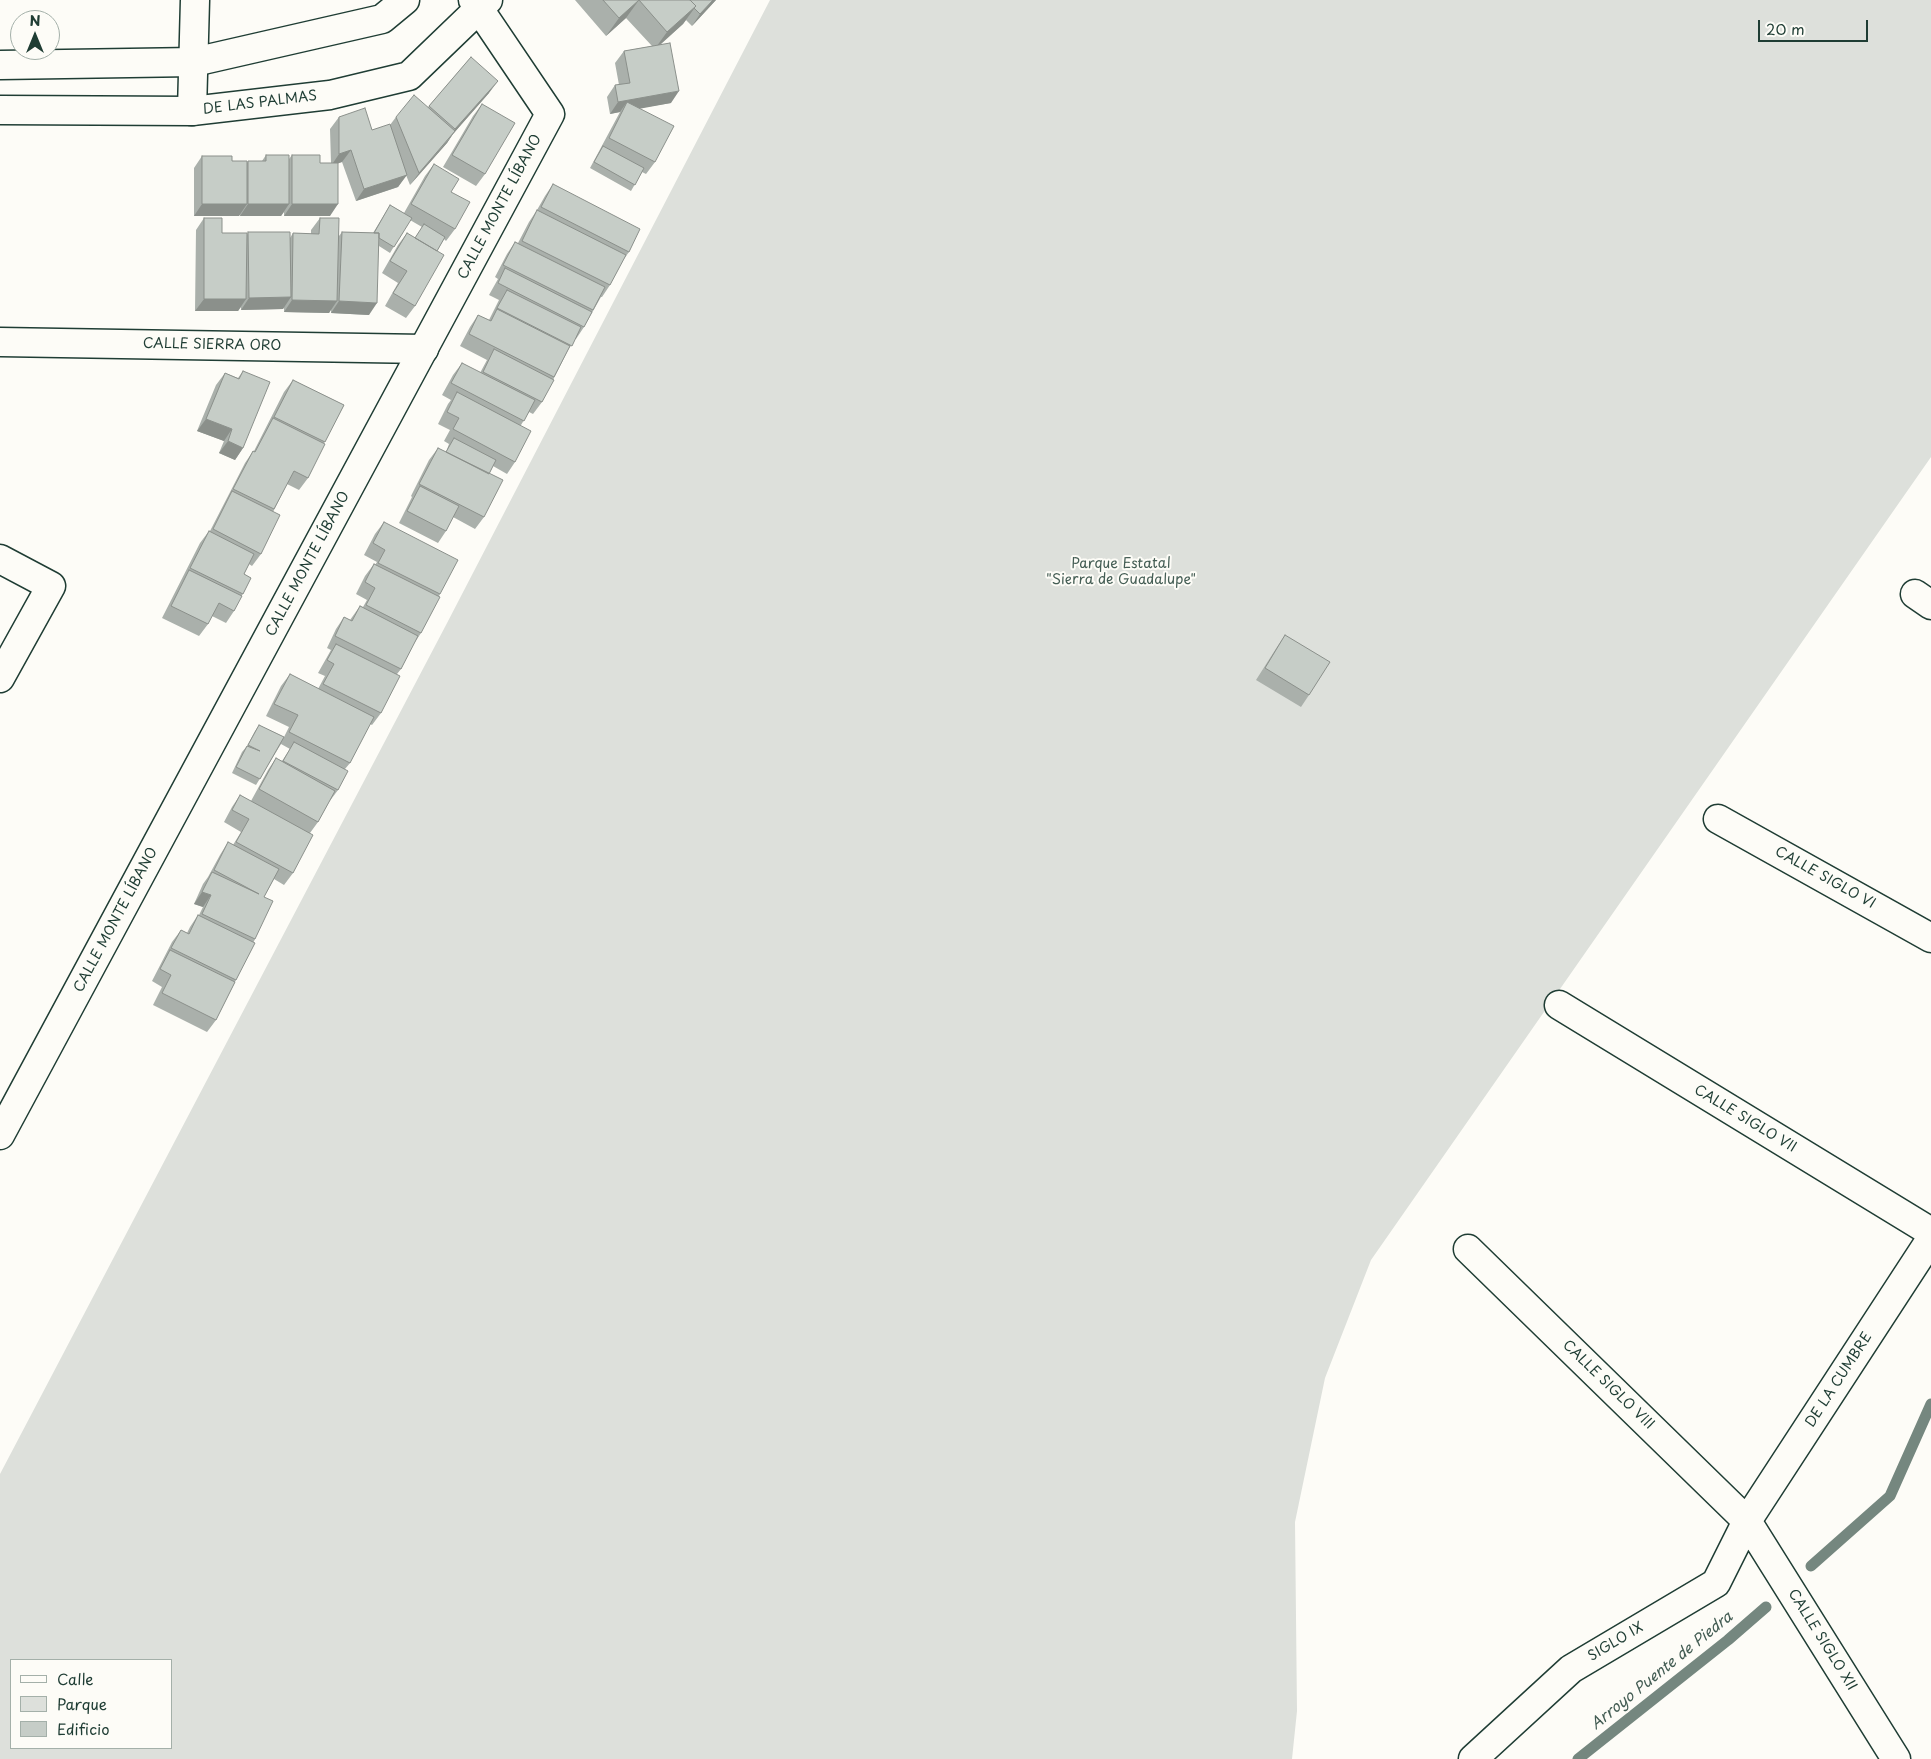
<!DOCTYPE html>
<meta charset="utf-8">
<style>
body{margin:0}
#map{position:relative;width:1931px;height:1759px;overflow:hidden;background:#fdfcf7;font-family:"Playpen Sans",sans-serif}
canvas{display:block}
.legend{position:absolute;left:10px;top:1659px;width:162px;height:90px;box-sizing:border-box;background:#fdfcf7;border:1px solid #a4b0a9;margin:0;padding:6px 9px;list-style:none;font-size:15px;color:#1f3d34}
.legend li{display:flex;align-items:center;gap:10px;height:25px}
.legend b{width:25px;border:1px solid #a4b0a9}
.north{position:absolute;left:10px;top:10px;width:50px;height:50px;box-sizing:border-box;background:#fdfcf7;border:1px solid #a4b0a9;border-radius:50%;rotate:0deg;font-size:14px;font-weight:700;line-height:20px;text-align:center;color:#1f3d34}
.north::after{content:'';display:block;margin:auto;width:18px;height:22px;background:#1f3d34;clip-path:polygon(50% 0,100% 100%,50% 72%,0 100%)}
.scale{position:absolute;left:1758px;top:20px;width:110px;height:22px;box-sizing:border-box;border:2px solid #1f3d34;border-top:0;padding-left:6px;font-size:15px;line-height:18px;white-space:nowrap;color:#1f3d34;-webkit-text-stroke:4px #fdfcf7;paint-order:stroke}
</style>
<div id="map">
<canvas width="1931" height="1759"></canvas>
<ul class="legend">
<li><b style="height:6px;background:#fdfcf7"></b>Calle</li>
<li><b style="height:14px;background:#dde0db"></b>Parque</li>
<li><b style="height:14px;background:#c6cdc7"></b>Edificio</li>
</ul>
<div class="north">N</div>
<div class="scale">20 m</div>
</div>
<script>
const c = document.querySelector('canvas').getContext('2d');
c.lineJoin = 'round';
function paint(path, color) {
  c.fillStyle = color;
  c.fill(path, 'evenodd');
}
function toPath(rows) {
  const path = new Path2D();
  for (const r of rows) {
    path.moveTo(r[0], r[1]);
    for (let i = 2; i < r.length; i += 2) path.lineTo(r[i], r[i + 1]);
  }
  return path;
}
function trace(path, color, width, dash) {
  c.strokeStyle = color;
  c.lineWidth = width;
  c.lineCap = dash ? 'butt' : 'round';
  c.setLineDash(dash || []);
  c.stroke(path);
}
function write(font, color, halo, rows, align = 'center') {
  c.font = font + ' "Playpen Sans",sans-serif';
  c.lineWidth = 4;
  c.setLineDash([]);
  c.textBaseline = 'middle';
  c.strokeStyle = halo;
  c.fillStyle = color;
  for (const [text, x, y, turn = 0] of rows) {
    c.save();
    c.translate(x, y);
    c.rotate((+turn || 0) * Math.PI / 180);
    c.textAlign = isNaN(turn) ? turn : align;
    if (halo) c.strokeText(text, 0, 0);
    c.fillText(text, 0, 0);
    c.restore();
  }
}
paint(toPath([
 [770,0,1931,0,1931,457,1371,1260,1325,1378,1295,1522,1297,1711,1292,1759,0,1759,0,1474,446,625],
 [11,1660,171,1660,171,1748,11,1748]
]), '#dde0db');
trace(toPath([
 [1811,1566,1890,1496,1931,1404],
 [1578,1759,1728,1640,1766,1607]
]), '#75877f', 11);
const minor = toPath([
 [192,111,195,0],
 [0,342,424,349],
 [0,559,51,586,0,678],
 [1915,594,1931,605],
 [1718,819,1931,938],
 [1559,1005,1931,1232],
 [1468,1249,1747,1521,1896,1759],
 [1473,1759,1571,1669,1716,1583,1747,1521,1931,1239]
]);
const tertiary = toPath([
 [0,65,194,62,382,19,405,0],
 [0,110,192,111,330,95,409,76,488,0],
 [0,1135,550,114,473,0]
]);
trace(minor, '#1f3d34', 31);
trace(tertiary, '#1f3d34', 31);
trace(minor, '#fdfcf7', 28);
trace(tertiary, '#fdfcf7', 28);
paint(toPath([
 [575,0,716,0,692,26,686,20,683,24,660,45,671,103,640,108,655,162,646,174,642,172,631,191,590,168,620,112,610,114,607,97,615,85,619,85,615,63,624,51,652,46,626,18,606,36],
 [471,57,489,93,453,134,447,143,410,185,406,175,398,187,356,201,342,162,338,163,330,216,284,216,284,212,281,216,240,216,240,214,239,216,194,216,194,168,202,156,247,163,248,161,262,161,266,155,289,159,292,155,320,163,331,163,330,129,339,117,372,130,390,125,396,117,428,107],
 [482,104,485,174,476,186,443,167,473,116],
 [434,164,451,192,455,229,446,241,444,239,437,251,415,306,406,318,385,306,398,283,382,273,398,245,407,233,415,238,422,227,410,220,390,253,379,246,369,315,331,313,331,309,329,313,284,312,284,307,283,309,241,310,241,307,238,311,195,311,196,230,204,218,222,233,247,235,248,232,290,238,293,233,311,234,311,230,320,218,339,236,342,232,373,233,390,205,404,213,425,176],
 [553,184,629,252,623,260,610,285,602,297,601,297,584,327,576,339,575,339,568,350,542,402,533,414,529,412,521,425,515,462,507,474,493,466,489,474,484,517,475,529,453,517,446,531,438,543,399,523,412,497,411,496,429,460,438,448,446,452,449,444,444,441,450,430,438,424,448,404,451,400,442,395,453,375,462,363,480,373,487,360,460,346,470,327,478,315,489,320,499,300,489,295,498,279,495,277,507,254,515,242,518,243,529,222,537,210,545,196],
 [243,371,243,448,235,460,219,453,224,441,197,431,216,385,225,373,238,378],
 [293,380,344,405,324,443,308,478,299,490,287,484,273,512,261,554,252,566,249,564,244,574,251,578,234,611,226,623,212,616,208,624,199,636,162,618,200,543,209,531,210,531,245,463,253,451,254,451,284,392],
 [384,522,440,594,421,633,413,645,401,669,397,674,381,713,372,725,370,724,350,763,345,769,338,790,329,802,318,822,310,833,293,873,284,885,274,879,264,897,255,939,236,980,216,1020,207,1032,153,1005,162,987,152,981,172,942,181,930,187,933,190,927,198,915,199,915,203,907,194,904,203,884,208,877,220,855,228,842,233,845,241,832,224,822,232,807,240,795,251,801,268,770,276,758,282,761,290,749,281,744,256,785,232,773,242,752,247,746,255,731,259,725,284,737,289,727,266,716,281,686,290,674,318,689,325,676,318,673,331,650,327,648,336,629,344,617,350,620,360,606,363,607,367,600,356,594,365,576,374,564,375,565,377,562,364,555,375,534],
 [1285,635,1309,695,1301,707,1256,680,1277,647]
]), '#aab0ab');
paint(toPath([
 [639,0,626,18,606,36,619,18],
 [713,0,716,0,692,26,700,14],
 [696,6,683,24,654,50,667,32],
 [498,81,489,93,453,134,447,143,410,185,419,173,449,139,455,129],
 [679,91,671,103,622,112,627,102,620,112,610,114,618,102],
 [351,150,342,162,331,166,339,154],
 [407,175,398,187,356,201,364,189],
 [202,204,247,204,239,216,194,216],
 [248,204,289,204,281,216,240,216],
 [292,204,338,204,330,216,284,216],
 [291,297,283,309,241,310,249,298],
 [204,299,246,299,238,311,195,311],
 [292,300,337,301,329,313,284,312],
 [339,301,377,303,369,315,331,313],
 [206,419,232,429,224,441,197,431],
 [228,441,243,448,235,460,219,453],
 [202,892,211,895,203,907,194,904]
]), '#8b908b');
const building = toPath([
 [603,0,690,0,696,6,667,32,639,0,619,18,603,0],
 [690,0,713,0,700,14,694,8,696,6,690,0],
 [670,43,679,91,618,102,615,85,630,83,624,51,670,43],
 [471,57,498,81,455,129,429,106,471,57],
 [414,95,455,131,419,173,396,117,414,95],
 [627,102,674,126,655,162,609,138,627,102],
 [482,104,515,123,485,174,452,155,482,104],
 [365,108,372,130,390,124,407,175,364,189,351,150,339,154,339,117,365,108],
 [603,146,644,168,635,185,594,162,603,146],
 [266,155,289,155,289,204,248,204,248,161,266,161,266,155],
 [292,155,320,155,320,163,338,163,338,204,292,204,292,155],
 [202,156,232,156,232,161,247,161,247,204,202,204,202,156],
 [434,164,459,179,451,192,470,202,455,229,411,204,434,164],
 [553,184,640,229,629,252,541,207,553,184],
 [390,205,412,218,394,247,379,238,379,233,374,233,390,205],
 [537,210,626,255,610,285,522,241,537,210],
 [204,218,222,218,222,233,247,233,246,299,204,299,204,218],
 [320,218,339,218,337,301,292,300,293,233,319,234,320,218],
 [424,224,445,237,437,251,415,238,424,224],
 [248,232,290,232,291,297,249,298,248,232],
 [342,232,379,233,377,303,339,301,342,232],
 [407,233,444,255,415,306,393,293,407,271,390,261,407,233],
 [515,242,605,287,593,310,503,265,515,242],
 [505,268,592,312,584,327,498,283,505,268],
 [507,290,581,327,572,346,497,308,507,290],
 [497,309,570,346,554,377,469,334,478,315,491,321,497,309],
 [494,349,554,380,542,402,483,372,494,349],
 [462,363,535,400,524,421,451,383,462,363],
 [243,371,270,382,243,448,228,441,232,429,206,419,225,373,239,379,243,371],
 [293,380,344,405,325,442,274,417,293,380],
 [457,392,531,431,515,462,453,429,459,418,447,412,457,392],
 [273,418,325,444,308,478,294,471,274,509,233,489,253,451,255,452,273,418],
 [454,438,496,460,489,474,446,452,454,438],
 [438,448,503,480,484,517,419,484,438,448],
 [420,486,459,506,446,531,407,511,420,486],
 [232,491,280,515,261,554,213,529,232,491],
 [384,522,458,560,440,594,378,563,385,550,373,543,384,522],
 [209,531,254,554,244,574,251,578,243,594,190,568,209,531],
 [374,564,440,597,421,633,366,605,375,588,365,582,374,564],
 [189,570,242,596,234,611,219,603,208,624,171,606,189,570],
 [360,606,418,636,401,669,335,636,344,617,352,621,360,606],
 [1285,635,1330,662,1309,695,1265,668,1285,635],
 [336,644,400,676,381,713,323,684,334,664,327,660,336,644],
 [290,674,374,717,350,763,289,732,298,715,274,704,290,674],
 [259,725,284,737,260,779,236,767,247,746,260,751,248,745,259,725],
 [294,742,348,771,338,790,283,761,294,742],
 [276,758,335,791,318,822,259,789,276,758],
 [240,795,313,835,293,873,236,842,249,819,232,810,240,795],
 [228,842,279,869,264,897,273,901,255,939,202,914,211,895,202,892,212,872,259,894,214,870,228,842],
 [198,915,255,943,236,980,171,948,181,930,189,934,198,915],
 [170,950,235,982,216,1020,162,993,171,975,160,969,170,950]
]);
paint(building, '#c6cdc7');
trace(building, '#8b908b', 1);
write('14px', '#1f3d34', '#fdfcf7', [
 ["DE LAS PALMAS",260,103,-7],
 ["CALLE MONTE LÍBANO",500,207,-62],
 ["CALLE SIERRA ORO",212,345,1],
 ["CALLE MONTE LÍBANO",308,564,-62],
 ["CALLE SIGLO VI",1825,878,29],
 ["CALLE MONTE LÍBANO",116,920,-62],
 ["CALLE SIGLO VII",1745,1119,31],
 ["DE LA CUMBRE",1839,1380,-57],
 ["CALLE SIGLO VIII",1608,1385,44],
 ["CALLE SIGLO XII",1822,1640,58],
 ["SIGLO IX",1616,1642,-31]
]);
write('14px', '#455e55', '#fdfcf7', [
 ["Parque Estatal",1121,564],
 ["\"Sierra de Guadalupe\"",1121,580]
]);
write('italic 15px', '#435c53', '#fdfcf7', [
 ["Arroyo Puente de Piedra",1662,1671,-39]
]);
</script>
